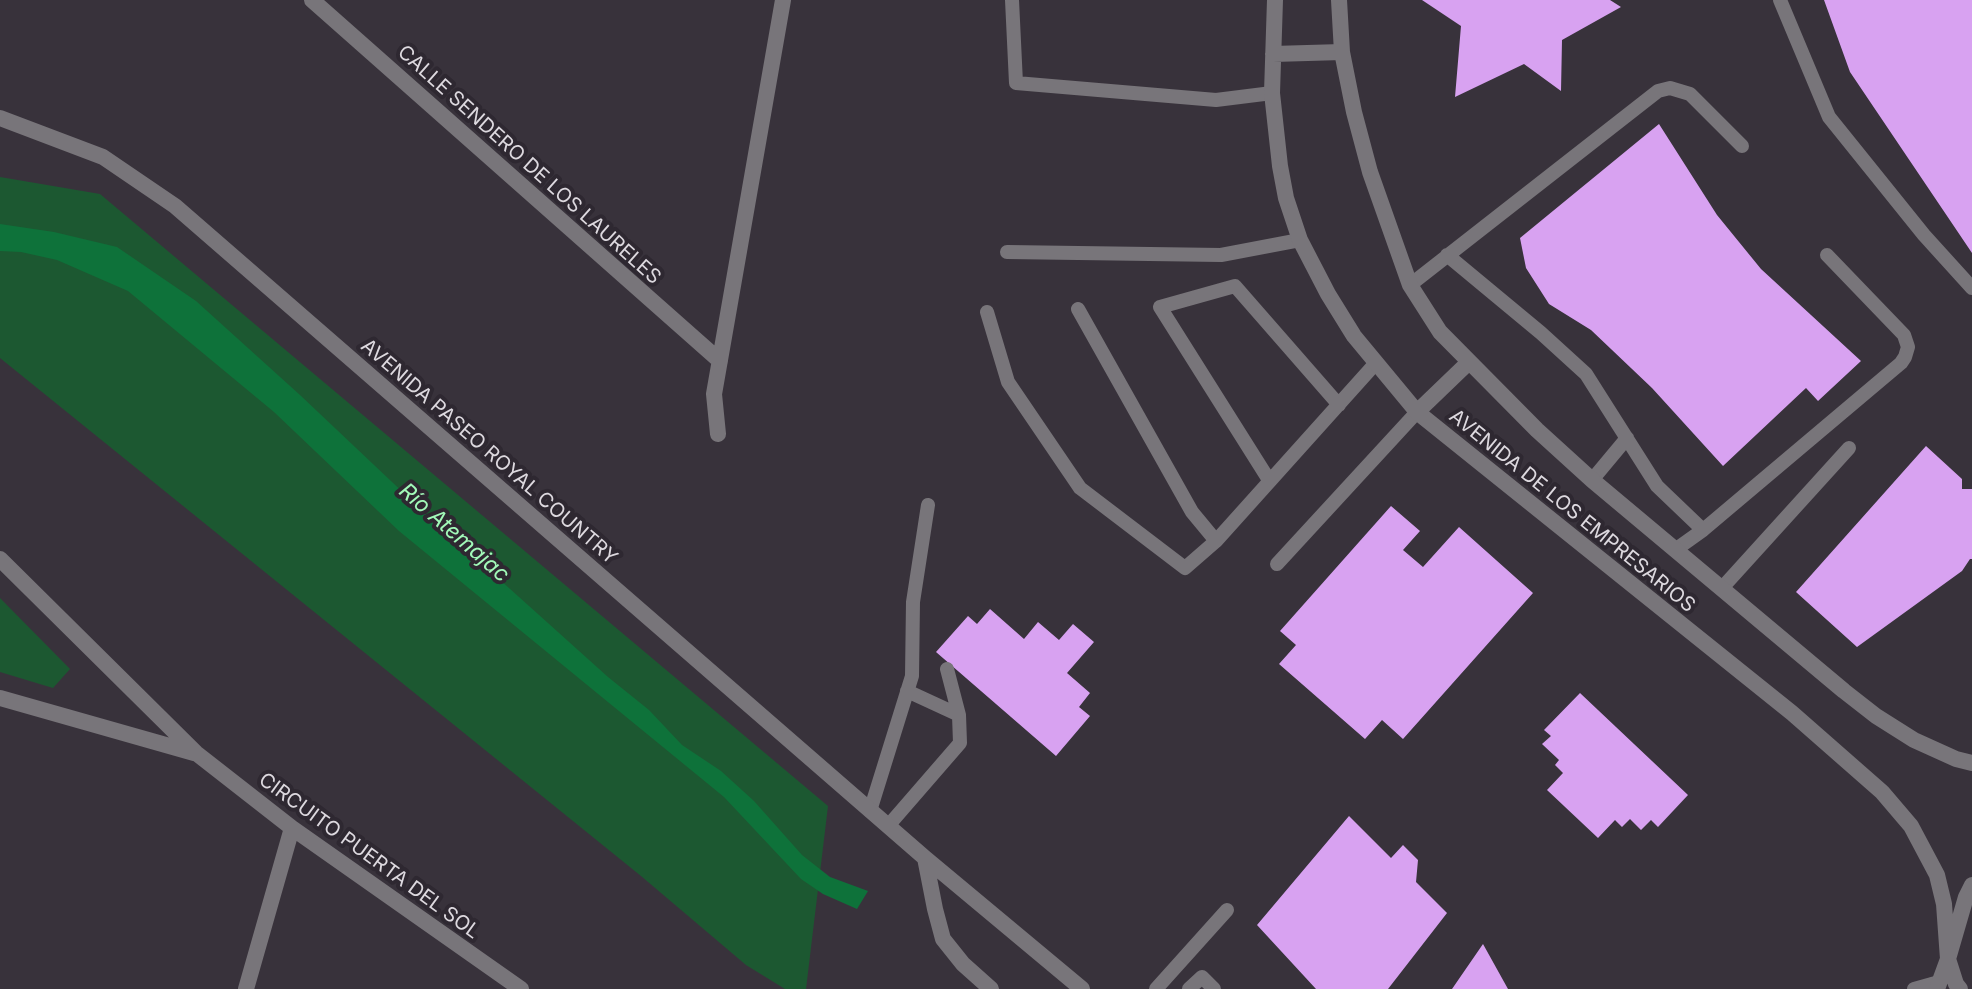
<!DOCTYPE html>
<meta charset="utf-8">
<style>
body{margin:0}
canvas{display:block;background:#38323b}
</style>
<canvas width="1972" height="989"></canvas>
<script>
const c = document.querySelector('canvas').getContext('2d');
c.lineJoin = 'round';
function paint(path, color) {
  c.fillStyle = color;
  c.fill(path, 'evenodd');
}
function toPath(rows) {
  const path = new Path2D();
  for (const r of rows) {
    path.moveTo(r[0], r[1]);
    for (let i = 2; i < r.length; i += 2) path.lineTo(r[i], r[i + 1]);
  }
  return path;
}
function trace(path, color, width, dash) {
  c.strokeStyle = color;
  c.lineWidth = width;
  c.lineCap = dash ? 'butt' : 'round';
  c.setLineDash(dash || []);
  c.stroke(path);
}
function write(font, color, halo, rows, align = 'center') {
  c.font = font + ' Inter,sans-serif';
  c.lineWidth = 8;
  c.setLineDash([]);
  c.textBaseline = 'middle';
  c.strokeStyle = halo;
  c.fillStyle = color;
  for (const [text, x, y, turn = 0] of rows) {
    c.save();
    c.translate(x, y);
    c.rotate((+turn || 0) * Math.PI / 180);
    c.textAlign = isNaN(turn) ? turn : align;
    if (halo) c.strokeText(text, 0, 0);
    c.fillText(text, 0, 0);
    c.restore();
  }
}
paint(toPath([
 [0,177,100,194,828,806,806,989,785,989,746,965,641,876,0,358],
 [0,598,70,669,53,688,0,672]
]), '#1c5831');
paint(toPath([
 [0,224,54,232,117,247,196,301,300,395,410,499,608,677,649,710,682,745,721,771,754,801,802,855,830,877,868,891,857,909,823,894,801,879,724,797,399,531,274,412,128,291,57,260,21,252,0,251]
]), '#0e723a');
paint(toPath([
 [1422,0,1610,0,1621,7,1562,40,1561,91,1524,64,1455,97,1461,26],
 [1824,0,1972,0,1972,253,1850,72],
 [1659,124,1717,215,1761,269,1861,361,1818,401,1806,388,1723,466,1652,388,1591,330,1549,304,1526,268,1520,238],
 [1926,446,1962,479,1962,489,1972,489,1972,559,1970,559,1962,571,1857,647,1796,592],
 [1391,506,1420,531,1403,550,1423,567,1459,527,1533,593,1403,739,1382,720,1365,739,1279,664,1296,645,1280,631],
 [990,609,1024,639,1038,622,1059,640,1073,624,1094,642,1067,673,1090,693,1079,707,1090,716,1056,756,936,652,968,616,977,624],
 [1580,693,1688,795,1658,827,1651,820,1641,830,1630,819,1622,827,1615,820,1598,838,1547,790,1563,773,1555,765,1559,760,1542,744,1551,736,1544,730],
 [1349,816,1391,858,1403,845,1418,860,1416,882,1447,913,1388,989,1316,989,1257,925],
 [1483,944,1508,989,1452,989]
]), '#d8a2f1');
trace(toPath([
 [1012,0,1016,83,1216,100,1272,93],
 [1780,0,1829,117,1924,235,1972,288],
 [1007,252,1221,255,1300,240],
 [1447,255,1541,333,1586,374,1657,486,1703,530],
 [1410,285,1658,91,1670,88,1690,94,1742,146],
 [1078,309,1192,512,1216,541],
 [987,312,1008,382,1080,488,1185,568,1216,541,1375,364],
 [1269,480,1160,307,1235,286,1339,405],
 [1592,480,1627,438],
 [1675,550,1703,530,1901,363,1905,357,1908,347,1904,335,1827,255],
 [1277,564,1417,412],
 [1722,588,1849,448],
 [907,691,959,715],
 [870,811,912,676,913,602,928,505],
 [888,826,960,743,959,715,947,669],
 [1156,989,1227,910],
 [1189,989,1202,977,1214,989],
 [1914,989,1939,982]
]), '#78757a', 14);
trace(toPath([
 [312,0,720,361],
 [1275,0,1272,93,1280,166,1286,198,1300,240,1328,294,1354,336,1417,412,1792,713,1882,792,1911,826,1937,875,1944,904,1948,959,1956,984,1960,989],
 [1339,0,1342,52,1354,112,1370,172,1410,285,1440,332,1537,430,1592,480,1844,691,1876,716,1914,740,1956,759,1972,763],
 [1273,54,1342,52],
 [1417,412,1469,362],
 [718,434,714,394,783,0],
 [0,559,196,753,292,828,521,989],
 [0,698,194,753],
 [246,989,292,828],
 [1937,989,1948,959,1966,897,1972,885]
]), '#78757a', 16);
trace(toPath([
 [0,118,103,157,175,206,925,858,1082,989],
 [925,858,935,909,943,939,963,964,991,989]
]), '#78757a', 16);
write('20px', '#ddd9df', '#2e2831', [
 ["CALLE SENDERO DE LOS LAURELES",529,165,42],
 ["AVENIDA PASEO ROYAL COUNTRY",489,452,41],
 ["AVENIDA DE LOS EMPRESARIOS",1572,511,39],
 ["CIRCUITO PUERTA DEL SOL",369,856,36]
]);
write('italic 22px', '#a2fab9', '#2e2831', [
 ["Río Atemajac",454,533,41]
]);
</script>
